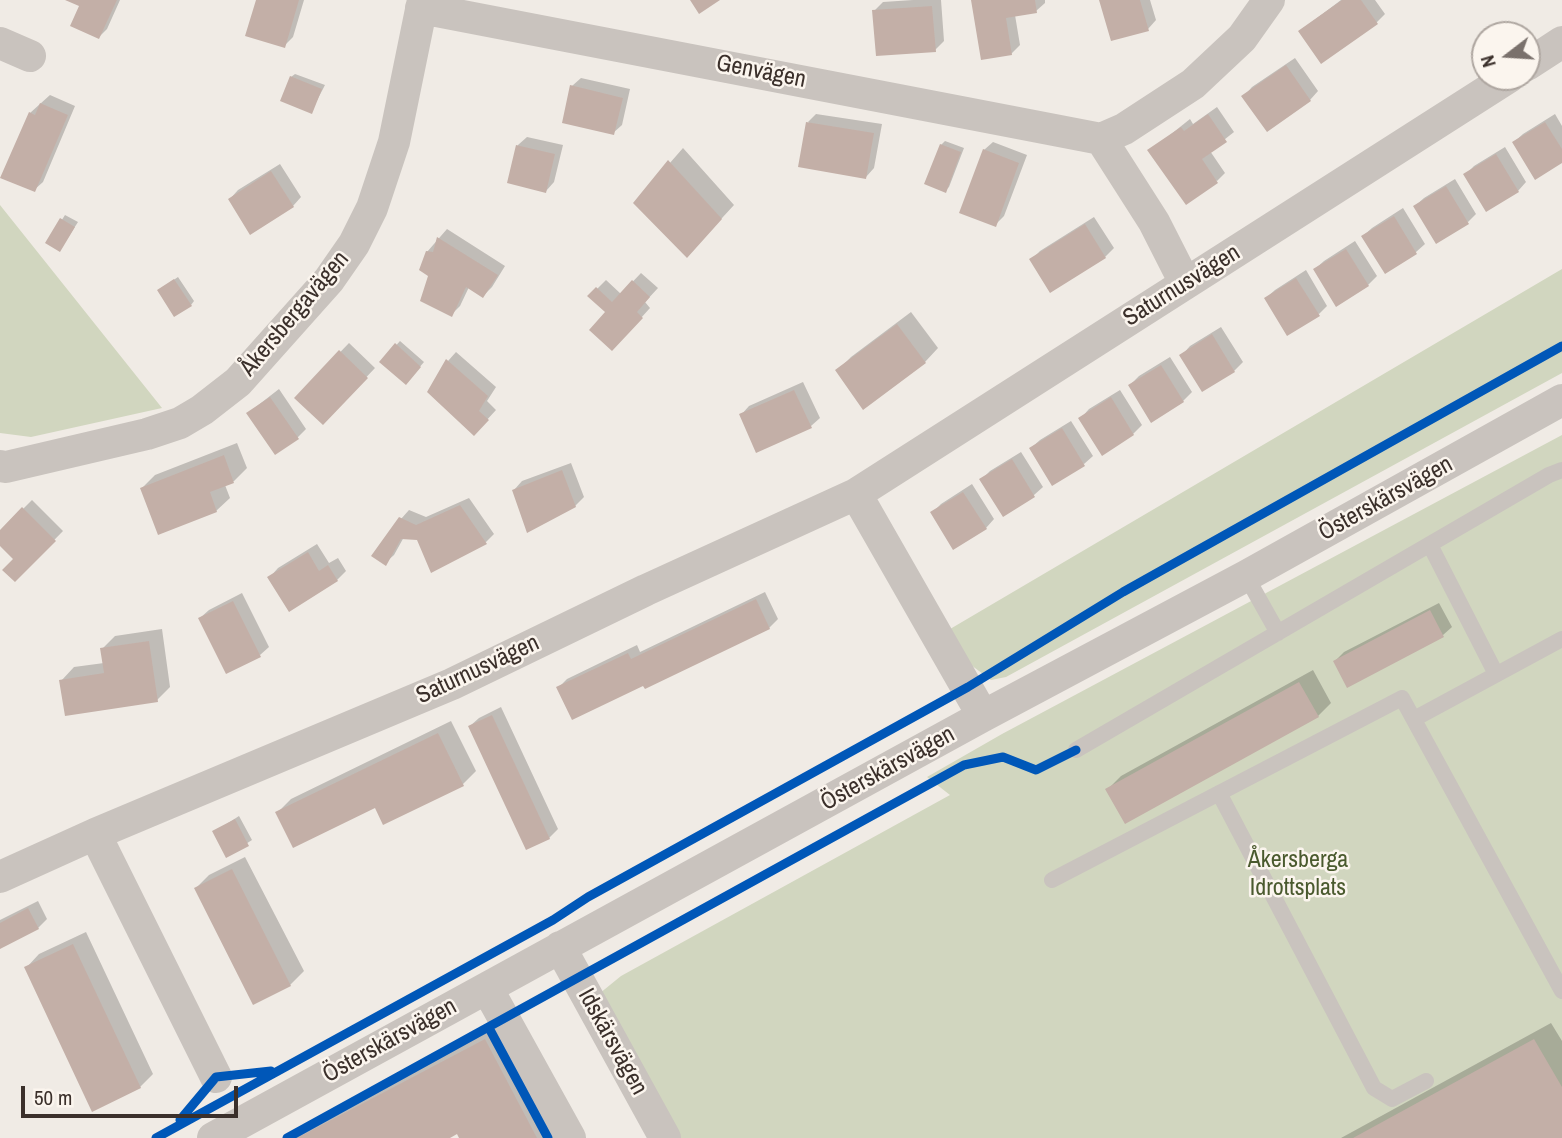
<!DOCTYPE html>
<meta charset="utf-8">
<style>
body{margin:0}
#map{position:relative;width:1562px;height:1138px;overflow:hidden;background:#f0ebe5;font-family:"Archivo Narrow",sans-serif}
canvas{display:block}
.north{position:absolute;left:1471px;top:21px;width:70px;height:70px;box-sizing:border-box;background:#fbf5ee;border:2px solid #aea6a0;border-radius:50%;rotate:253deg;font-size:19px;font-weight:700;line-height:28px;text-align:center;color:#3b302b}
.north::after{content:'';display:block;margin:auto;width:24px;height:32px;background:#7a716c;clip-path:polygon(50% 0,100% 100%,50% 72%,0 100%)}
.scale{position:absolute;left:21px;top:1086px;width:217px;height:32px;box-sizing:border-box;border:4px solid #3b302b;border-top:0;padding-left:9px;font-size:21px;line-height:24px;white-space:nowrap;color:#3b302b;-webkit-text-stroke:5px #fbf5ee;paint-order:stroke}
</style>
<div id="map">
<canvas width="1562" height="1138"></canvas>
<div class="north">N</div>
<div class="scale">50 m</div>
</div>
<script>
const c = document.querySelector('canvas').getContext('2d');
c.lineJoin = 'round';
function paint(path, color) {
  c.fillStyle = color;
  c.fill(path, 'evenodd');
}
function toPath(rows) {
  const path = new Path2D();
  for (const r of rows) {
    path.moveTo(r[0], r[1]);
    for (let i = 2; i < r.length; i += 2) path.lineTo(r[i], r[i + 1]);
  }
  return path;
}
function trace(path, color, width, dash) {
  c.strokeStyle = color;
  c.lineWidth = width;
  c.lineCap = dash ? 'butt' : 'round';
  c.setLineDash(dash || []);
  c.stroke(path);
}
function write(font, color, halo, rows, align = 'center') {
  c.font = font + ' "Archivo Narrow",sans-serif';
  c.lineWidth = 5;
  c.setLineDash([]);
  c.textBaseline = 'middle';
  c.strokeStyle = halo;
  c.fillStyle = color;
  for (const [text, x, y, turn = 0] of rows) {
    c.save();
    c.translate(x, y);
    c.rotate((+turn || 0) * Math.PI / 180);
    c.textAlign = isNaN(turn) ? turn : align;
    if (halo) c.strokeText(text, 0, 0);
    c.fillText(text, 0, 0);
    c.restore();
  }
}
paint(toPath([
 [0,205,162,408,31,437,0,433],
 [1562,269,1562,373,1006,677,991,680,963,659,945,632],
 [1562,435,1562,1138,672,1138,594,998,621,976,950,795,927,777,1002,734]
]), '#d1d6bf');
paint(toPath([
 [69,0,120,0,107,29,99,37,82,5],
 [257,0,304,0,293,37,284,46],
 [913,0,941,0,944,41,935,50,874,11,883,2],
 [973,0,1045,0,1045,3,1036,11,1015,15,1020,45,1011,54],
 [1101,0,1150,0,1156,20,1148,29],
 [1341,0,1375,0,1385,14,1376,23,1300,31],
 [1295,58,1318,91,1310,100,1244,96,1252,87],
 [295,74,325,85,311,112,291,77],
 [581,78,630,89,622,125,613,133,572,86],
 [50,95,75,106,43,182,34,190,30,113],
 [1217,107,1234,132,1210,151,1225,173,1217,181,1150,151,1190,119,1193,124],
 [816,114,882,124,874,168,866,177,808,122],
 [1555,114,1562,126,1562,161,1514,142,1523,134],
 [527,137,563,145,554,182,546,191,509,182,518,145],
 [945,141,964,148,949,187,945,191,941,145],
 [993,142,1027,155,1004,216,995,225,984,150],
 [1505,147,1526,182,1518,191,1465,175,1474,166],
 [683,148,734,205,700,242,635,203],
 [280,164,301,197,293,206,230,199,238,190],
 [1455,179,1476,214,1468,222,1415,206,1424,198],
 [1403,208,1425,244,1416,252,1385,272,1363,236,1372,228],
 [65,215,78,222,60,250,48,242],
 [1094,217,1114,248,1105,257,1051,291,1031,260,1040,251],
 [447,229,505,266,492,287,483,296,469,287,460,306,452,314,427,252],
 [1355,241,1377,276,1368,285,1315,269,1324,261],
 [1306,270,1327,306,1319,314,1266,298,1275,290],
 [641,273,658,288,645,302,650,308,621,340,607,312,590,296,606,280,621,294],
 [178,277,194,301,191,305,163,287],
 [911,312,938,348,925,362,863,408,838,370,851,357],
 [1221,327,1243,362,1234,371,1182,355,1190,346],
 [400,341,424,362,406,383,381,362],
 [349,343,375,368,323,423,296,398],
 [456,352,496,387,487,401,496,410,474,434,429,392,448,361],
 [1170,357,1192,392,1183,401,1152,420,1130,385,1139,376],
 [803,382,820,418,811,426,741,415,749,406],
 [279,389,306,429,297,438,248,413],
 [1120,390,1142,425,1133,434,1081,418,1089,409],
 [1071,421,1093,456,1084,464,1031,448,1040,440],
 [237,443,247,468,234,481,225,485,230,498,216,511,142,488,155,475],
 [1021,452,1043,487,1034,495,1003,515,982,479,990,471],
 [571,463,584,497,575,506,514,490,522,481],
 [972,484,994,519,986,528,933,512,941,504],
 [469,498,494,534,486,542,404,537,394,555,385,563,401,519,409,510,426,517],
 [32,500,63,531,15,580,16,559,0,543,0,532],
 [317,544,329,563,338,558,346,571,337,580,270,577,278,568],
 [765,592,778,619,769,628,644,683,558,688,567,679,637,645,640,652],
 [242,593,269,647,260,655,200,618,209,610],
 [1439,603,1452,627,1443,635,1335,661,1344,652],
 [162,629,170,687,157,700,61,681,74,667,104,663,102,649,115,636],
 [1313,670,1331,703,1318,716,1108,789,1121,776],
 [501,707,558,829,549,838,470,726,479,718],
 [451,721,476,771,463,784,376,806,278,812,291,799],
 [239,816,252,840,227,856,214,832],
 [245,857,304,971,290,985,254,1003,196,888,209,875],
 [38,901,47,919,38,928,0,948,0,920],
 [86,932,153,1074,140,1087,26,968,39,954],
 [503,1023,563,1138,461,1138,458,1132,446,1138,296,1138,309,1125],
 [1551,1023,1562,1041,1562,1138,1341,1138]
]), '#0003');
paint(toPath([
 [65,0,117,0,99,39,70,26,79,6],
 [256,0,299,0,285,48,245,36],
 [690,0,720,0,699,14],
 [971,0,1035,0,1037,13,1006,18,1012,55,981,60],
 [1099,0,1140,0,1149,31,1111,41],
 [1342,0,1361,0,1378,24,1321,64,1298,31],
 [932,6,936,52,876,56,872,10],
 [1286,65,1311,101,1267,132,1241,96],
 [290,76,322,89,312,114,280,101],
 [570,85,623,98,614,135,562,123],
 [40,103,68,115,35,192,0,178,29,112,35,115],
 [1208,114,1227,142,1202,159,1218,183,1186,205,1147,150,1181,127,1184,131],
 [806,122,874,133,866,179,798,167],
 [1545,122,1562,149,1562,163,1535,180,1512,142],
 [940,144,961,152,946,193,924,184],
 [516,145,555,154,546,193,507,183],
 [983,149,1019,163,996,227,959,213],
 [1496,154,1519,192,1486,212,1463,174],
 [668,160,722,219,687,258,633,203],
 [271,171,294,207,250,235,228,199],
 [1446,186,1469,224,1436,244,1413,206],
 [1394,216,1417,254,1385,274,1361,236],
 [60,218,75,227,60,252,45,243],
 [1085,224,1106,258,1050,293,1029,259],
 [437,237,498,275,483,298,466,287,452,317,420,301,428,276,419,270,426,251,433,252],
 [1346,249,1369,286,1336,307,1313,269],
 [1296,278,1320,316,1287,336,1264,298],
 [174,279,192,306,174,317,157,290],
 [632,280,650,297,637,312,643,318,612,351,589,330,605,312,587,296,596,287,612,302],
 [897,324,926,363,863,410,835,370],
 [1212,334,1235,372,1202,392,1179,355],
 [395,343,421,367,406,385,379,362],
 [339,350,368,378,323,425,294,398],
 [446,359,488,396,479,411,489,420,474,436,427,392],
 [1161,365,1184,402,1151,423,1128,385],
 [794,390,812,428,756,453,739,414],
 [270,397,299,439,275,455,246,413],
 [1111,397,1134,435,1102,456,1078,418],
 [1062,428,1085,466,1052,486,1029,448],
 [224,455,234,483,210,492,217,512,158,535,140,488],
 [1012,459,1035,497,1003,517,979,479],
 [562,470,576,507,527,533,512,490],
 [963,492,987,529,953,550,930,512],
 [460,505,487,544,431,573,417,540,401,539,386,566,371,556,399,517,416,525],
 [22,507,56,541,15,582,2,570,13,559,0,546,0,530],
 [308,552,319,571,328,565,338,581,289,612,267,577],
 [756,599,770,629,645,689,643,686,572,720,556,687,628,653,631,659],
 [233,601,261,657,226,674,198,618],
 [1430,610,1444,637,1347,688,1333,661],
 [149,641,158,702,65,716,59,680,104,673,100,648],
 [1299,682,1319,717,1125,824,1105,789],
 [492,715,550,839,526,850,468,726],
 [438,733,464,786,383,825,375,808,293,848,275,812],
 [235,819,249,846,226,858,212,831],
 [232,869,291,986,253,1005,194,888],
 [28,908,39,929,0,949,0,923],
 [73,944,141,1088,92,1112,24,967],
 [485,1039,537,1138,459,1138,457,1134,450,1138,297,1138],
 [1534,1039,1562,1087,1562,1138,1353,1138]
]), '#c3afa7');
trace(toPath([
 [1430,545,1496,674],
 [1246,576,1278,633],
 [1414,719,1562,639],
 [1076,750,1549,475,1562,470],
 [1219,793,1374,1088,1392,1099,1426,1081],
 [1052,880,1402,698,1562,991]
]), '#c9c3be', 16);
trace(toPath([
 [421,8,1101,139,1154,222,1185,283],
 [0,43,30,56],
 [1527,65,1562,42],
 [1101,139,1124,129,1193,84,1242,38,1269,0],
 [0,466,6,467,147,434,180,423,202,410,238,382,329,280,354,244,372,208,394,142,423,0],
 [983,716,856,494,1509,77],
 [95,834,216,1077],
 [0,877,95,834,452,684,646,590,856,494],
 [560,947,665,1138],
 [487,988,570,1138],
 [213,1138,983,716,1246,576,1562,400]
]), '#c9c3be', 32);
trace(toPath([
 [489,1028,548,1138],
 [180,1120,216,1077,271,1071],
 [156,1138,553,920,588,897,968,687,1123,592,1562,346],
 [287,1138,964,765,1003,757,1036,770,1076,750]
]), '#0057b8', 9);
write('24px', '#3b302b', '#fbf5ee', [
 ["Genvägen",761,72,11],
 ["Saturnusvägen",1182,286,-32],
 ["Åkersbergavägen",295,314,-50],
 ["Österskärsvägen",1386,499,-29],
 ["Saturnusvägen",478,670,-25],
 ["Österskärsvägen",888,769,-29],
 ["Österskärsvägen",390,1041,-29],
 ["Idskärsvägen",612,1042,61]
]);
write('24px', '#4a5a2e', '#fbf5ee', [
 ["Åkersberga",1298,861],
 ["Idrottsplats",1298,889]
]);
</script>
